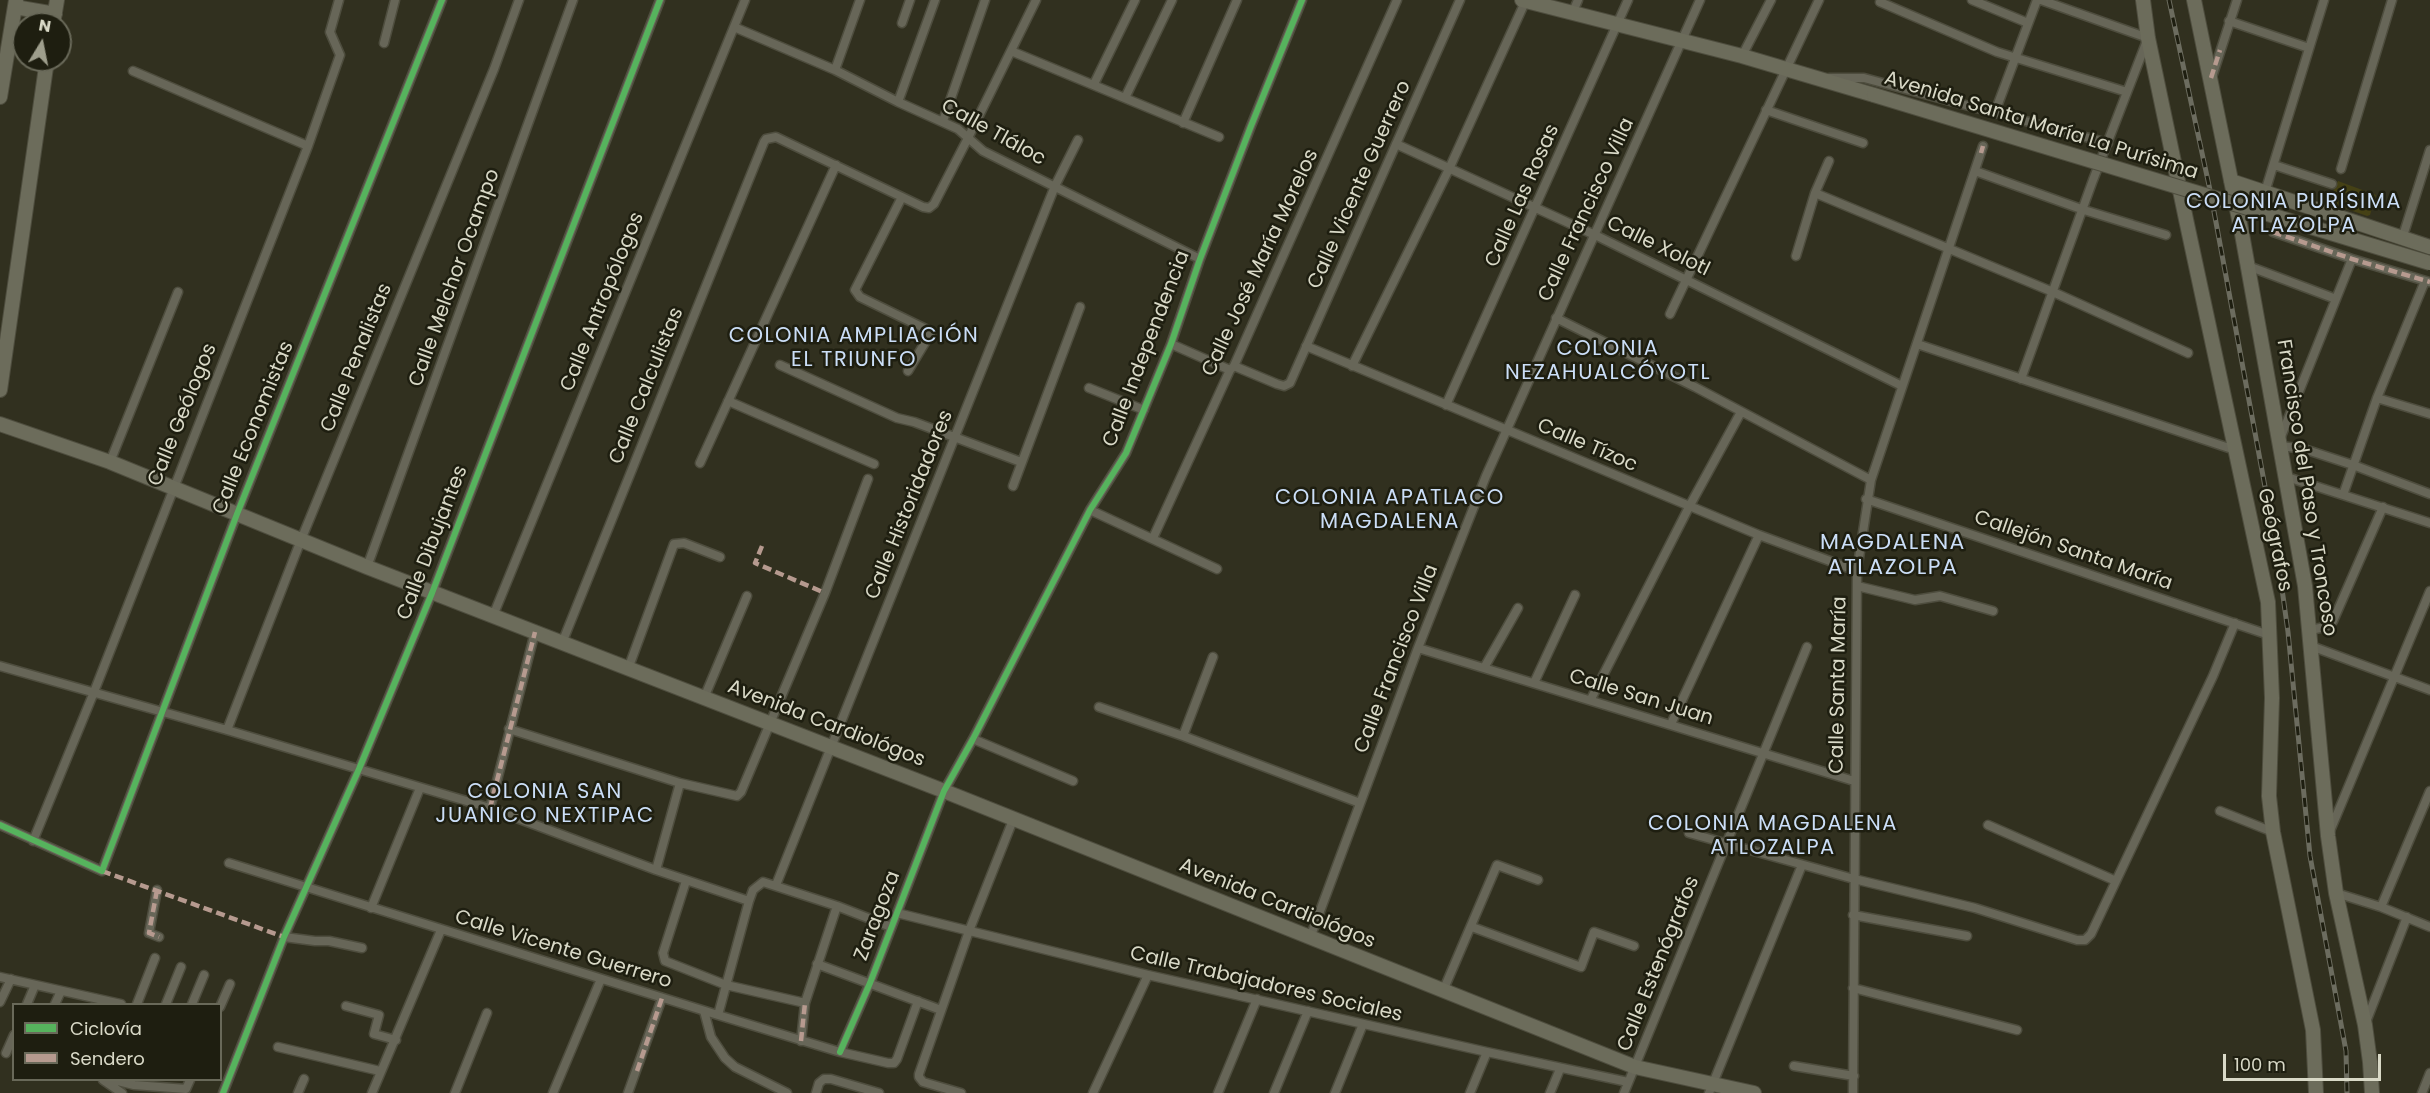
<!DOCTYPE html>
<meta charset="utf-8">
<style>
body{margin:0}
#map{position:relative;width:2430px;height:1093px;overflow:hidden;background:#31301f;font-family:Poppins,sans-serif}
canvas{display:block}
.legend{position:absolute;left:12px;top:1003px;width:210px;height:78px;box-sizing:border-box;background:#1e1e10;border:2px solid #696959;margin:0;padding:8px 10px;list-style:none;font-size:18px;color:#d9d9c7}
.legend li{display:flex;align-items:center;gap:12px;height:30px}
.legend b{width:30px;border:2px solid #696959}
.north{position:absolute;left:12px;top:12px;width:60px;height:60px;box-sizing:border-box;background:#1e1e10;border:2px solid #696959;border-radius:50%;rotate:10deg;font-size:16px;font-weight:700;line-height:24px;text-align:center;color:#d9d9c7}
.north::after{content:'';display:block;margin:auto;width:21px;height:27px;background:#9e9e8c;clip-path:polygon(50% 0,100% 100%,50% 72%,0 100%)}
.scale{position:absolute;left:2223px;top:1054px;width:158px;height:27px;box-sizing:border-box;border:3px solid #d9d9c7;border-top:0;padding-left:8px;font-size:18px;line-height:21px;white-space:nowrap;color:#d9d9c7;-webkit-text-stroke:4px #1e1e10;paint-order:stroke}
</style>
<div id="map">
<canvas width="2430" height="1093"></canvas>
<ul class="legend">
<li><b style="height:8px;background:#56b35d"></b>Ciclovía</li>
<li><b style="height:8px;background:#b69a8f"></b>Sendero</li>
</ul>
<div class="north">N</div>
<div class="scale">100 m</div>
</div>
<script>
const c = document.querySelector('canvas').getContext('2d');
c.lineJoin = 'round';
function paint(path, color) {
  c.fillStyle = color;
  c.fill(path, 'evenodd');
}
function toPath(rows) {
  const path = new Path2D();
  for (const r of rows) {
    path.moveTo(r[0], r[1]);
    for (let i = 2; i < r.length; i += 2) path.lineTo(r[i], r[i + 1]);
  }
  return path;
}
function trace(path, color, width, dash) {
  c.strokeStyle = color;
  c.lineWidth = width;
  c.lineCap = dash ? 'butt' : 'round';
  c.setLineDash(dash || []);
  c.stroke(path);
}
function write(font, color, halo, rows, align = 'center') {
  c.font = font + ' Poppins,sans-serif';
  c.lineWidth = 5;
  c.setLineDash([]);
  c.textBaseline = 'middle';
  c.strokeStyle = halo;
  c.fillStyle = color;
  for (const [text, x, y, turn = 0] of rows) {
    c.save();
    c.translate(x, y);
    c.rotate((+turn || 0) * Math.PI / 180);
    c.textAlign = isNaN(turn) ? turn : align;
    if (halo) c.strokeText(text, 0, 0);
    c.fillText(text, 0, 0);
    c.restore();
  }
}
paint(toPath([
 [2338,181,2376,195,2370,215,2367,216,2330,203,2329,200]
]), '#454115');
const street = toPath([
 [1972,0,2028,23],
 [1880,2,1997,52,2127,92],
 [1572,14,1578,0],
 [2229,21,2309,48],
 [902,23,910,0],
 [734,27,835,70,898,102,958,129,983,151,1200,259],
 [384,43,395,0],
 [1011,51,1219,137],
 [1742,56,1771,0],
 [835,70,860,0],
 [133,71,308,146],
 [2212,77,2237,0],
 [1829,78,1864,78,2108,143],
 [1094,84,1135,0],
 [1125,98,1172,0],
 [898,102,935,0],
 [1766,110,1863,143],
 [1995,112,2037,0],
 [943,121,985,0],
 [1183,123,1237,0],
 [1396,144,1595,235,1902,386],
 [2274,165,2332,184],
 [2341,169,2392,0],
 [1975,171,2084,210,2166,235],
 [2265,192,2324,0],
 [1815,193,2053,292,2188,353],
 [902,197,855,290,860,297,930,331,929,336,908,371],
 [2273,232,2352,259,2429,282],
 [2402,239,2430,150],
 [1796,256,1815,193,1829,161],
 [2248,266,2336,299],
 [1670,314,1819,0],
 [1556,318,1695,387,1871,480],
 [1171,344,1230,370],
 [1917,344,2235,450],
 [1306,346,1759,535,1857,571],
 [780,365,897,418,914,422,1021,462],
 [1234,366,1277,384,1284,386,1290,383,1460,0],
 [1352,366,1449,169,1526,0],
 [2021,379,2093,180,2148,38,2041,0],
 [1089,388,1144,410],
 [2377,398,2430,414],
 [728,401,874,464],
 [1446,405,1628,0],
 [2280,439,2352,259],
 [2281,446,2304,449,2353,465,2430,494],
 [110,462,178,292],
 [700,463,836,165],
 [2287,477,2430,523],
 [1013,486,1080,307],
 [2343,495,2377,398,2425,281],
 [1866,499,2269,635],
 [1090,510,1217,569],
 [1153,538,1230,370,1234,366,1397,0],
 [367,567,573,0],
 [1857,586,1915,600,1940,596,1993,611],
 [493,616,745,0],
 [2310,630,2325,627,2333,621,2383,507],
 [562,643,764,142,766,139,776,137,923,207,929,208,934,204,968,138,1036,0],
 [2311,646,2430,690],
 [1418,648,1854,781],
 [0,666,227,730,490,808,656,870,749,901],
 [1484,668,1518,608],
 [628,669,674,544,684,543,720,557],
 [1534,683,1575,595],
 [704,698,747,596],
 [1591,699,1689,507,1741,412],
 [1099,707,1183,736,1360,803],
 [1671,724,1759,535],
 [509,729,680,783,737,796,741,792,825,593,868,479],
 [227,730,301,540,494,69,519,0],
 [1183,736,1213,657],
 [973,739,1073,781],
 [490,808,535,632],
 [2220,811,2273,832],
 [0,825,102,871,237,514,442,0],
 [1988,825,2116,881],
 [2330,831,2430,591],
 [1689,833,1854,879,1975,908,2077,940,2085,940,2091,934,2116,881,2213,676,2235,623],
 [33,841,94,692,308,146,340,55,330,32,339,0],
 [229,863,718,1015,840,1052,888,1063,894,1063,897,1059,918,1001],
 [656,870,680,783],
 [686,881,663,953,665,961,726,985,805,1003],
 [776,885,1055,186,1078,140],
 [157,890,149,933,159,937],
 [2336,893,2381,907,2430,927],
 [2381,907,2430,791],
 [371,908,420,788],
 [897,913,1148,975,1487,1052,1628,1082],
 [1853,915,1967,936],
 [1472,927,1581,967,1594,932,1634,946],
 [284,937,315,941,329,941,362,948],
 [1310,938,1418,648,1486,476,1700,0],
 [817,964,941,1010],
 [0,977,121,1004],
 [1853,988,2017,1030],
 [1443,991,1497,865,1538,880],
 [0,1002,11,979],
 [27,1004,35,985],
 [55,1004,61,991],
 [137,1004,155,958],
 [166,1004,181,967],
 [192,1004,204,975],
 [346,1006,379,1015,374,1034,396,1040],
 [220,1007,230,984],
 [704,1011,711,1037,725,1058,735,1067,787,1093],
 [718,1015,749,901,753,890,763,882,837,906,891,927],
 [2366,1022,2407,917],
 [801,1041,805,1003,837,906],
 [278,1047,380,1071],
 [840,1052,870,983,944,791,973,739,1090,510,1126,453,1171,344,1200,259,1251,126,1302,0],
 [6,1053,14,1035],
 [1794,1066,1854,1076],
 [103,1080,122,1093],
 [114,1080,134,1085,186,1089,190,1080],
 [223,1093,284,937,359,769,432,593,660,0],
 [298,1093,304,1079],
 [372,1093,441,930],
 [455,1093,487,1013],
 [553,1093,601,979],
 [628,1093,662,998],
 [816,1093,819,1083,824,1079,831,1079,879,1093],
 [961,1093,923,1082,919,1077,919,1074,969,931,1013,820],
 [1093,1093,1148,975],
 [1218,1093,1257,999],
 [1274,1093,1308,1011],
 [1335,1093,1363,1024],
 [1470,1093,1487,1052],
 [1550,1093,1560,1069],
 [1624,1093,1807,647],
 [1709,1093,1802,865],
 [1853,1093,1857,571,1871,480,1983,146],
 [2422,1093,2430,1073]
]);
const primary = toPath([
 [1522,0,1742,56,1874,95],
 [2143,0,2148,38,2187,224,2268,602,2272,698,2269,796,2273,832,2313,1030,2316,1093],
 [2194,0,2242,234,2305,586,2328,836,2336,893,2365,1025,2370,1062,2372,1093],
 [15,7,55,14],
 [53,24,57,0],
 [0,97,16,0],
 [2231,181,2430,247],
 [0,390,47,60],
 [0,424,110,462,367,567,944,791,1635,1067,1754,1093]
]);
trace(street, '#4e4d3e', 11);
trace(primary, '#4e4d3e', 16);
trace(street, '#676658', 8);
trace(primary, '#6c6c5b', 14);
const rail = toPath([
 [2169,0,2210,190,2276,546,2288,632,2310,856,2346,1051,2347,1093]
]);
trace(rail, '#6c6c5f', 5);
trace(rail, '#1e1e10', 3, [9]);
const primaryBridge = toPath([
 [1874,95,2430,263]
]);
trace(primaryBridge, '#4e4d3e', 16, []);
trace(primaryBridge, '#6c6c5b', 14);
trace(toPath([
 [2211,78,2220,50],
 [1981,153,1983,146],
 [2273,232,2352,259,2430,282],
 [762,546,755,563,825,593],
 [490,808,535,632],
 [102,871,284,937],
 [157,890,149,933,159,937],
 [801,1041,805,1003],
 [637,1071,662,998]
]), '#b69a8f', 4.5, [9, 4.5]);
trace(toPath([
 [0,825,102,871,237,514,442,0],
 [840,1052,870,983,944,791,973,739,1090,510,1126,453,1171,344,1200,259,1251,126,1302,0],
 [223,1093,284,937,359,769,432,593,660,0]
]), '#56b35d', 6);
write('20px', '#d9d9c7', '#1e1e10', [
 ["Avenida Santa María La Purísima",2041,126,17],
 ["Calle Tláloc",993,133,29],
 ["Calle Vicente Guerrero",1360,185,-66],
 ["Calle Las Rosas",1523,196,-66],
 ["Calle Francisco Villa",1587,210,-65],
 ["Calle Xolotl",1658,247,26],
 ["Calle José María Morelos",1261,263,-65],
 ["Calle Melchor Ocampo",455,278,-70],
 ["Calle Antropólogos",603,302,-68],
 ["Calle Independencia",1147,349,-69],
 ["Calle Penalistas",357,358,-68],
 ["Calle Calculistas",647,386,-68],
 ["Calle Geólogos",183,415,-68],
 ["Calle Economistas",254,428,-68],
 ["Calle Tízoc",1587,446,23],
 ["Francisco del Paso y Troncoso",2306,488,81],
 ["Calle Historidadores",910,505,-68],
 ["Geógrafos",2274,540,78],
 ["Calle Dibujantes",433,543,-69],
 ["Callejón Santa María",2073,551,19],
 ["Calle Francisco Villa",1397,659,-69],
 ["Calle Santa María",1839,685,-89],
 ["Calle San Juan",1641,698,17],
 ["Avenida Cardiológos",826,724,21],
 ["Avenida Cardiológos",1277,904,22],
 ["Zaragoza",878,916,-69],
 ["Calle Vicente Guerrero",563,950,17],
 ["Calle Estenógrafos",1659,964,-68],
 ["Calle Trabajadores Sociales",1266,985,13]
]);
c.letterSpacing = '1.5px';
write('21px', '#cbdef7', '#1e1e10', [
 ["COLONIA PURÍSIMA",2294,203],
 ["ATLAZOLPA",2294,227],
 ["COLONIA AMPLIACIÓN",854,337],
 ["EL TRIUNFO",854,361],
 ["COLONIA",1608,350],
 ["NEZAHUALCÓYOTL",1608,374],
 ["COLONIA APATLACO",1390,499],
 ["MAGDALENA",1390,523],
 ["COLONIA SAN",545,793],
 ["JUANICO NEXTIPAC",545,817],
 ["COLONIA MAGDALENA",1773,825],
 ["ATLOZALPA",1773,849]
]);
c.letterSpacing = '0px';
c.letterSpacing = '1.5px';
write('22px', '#cbdef7', '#1e1e10', [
 ["MAGDALENA",1893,543],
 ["ATLAZOLPA",1893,568]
]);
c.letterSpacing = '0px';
</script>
